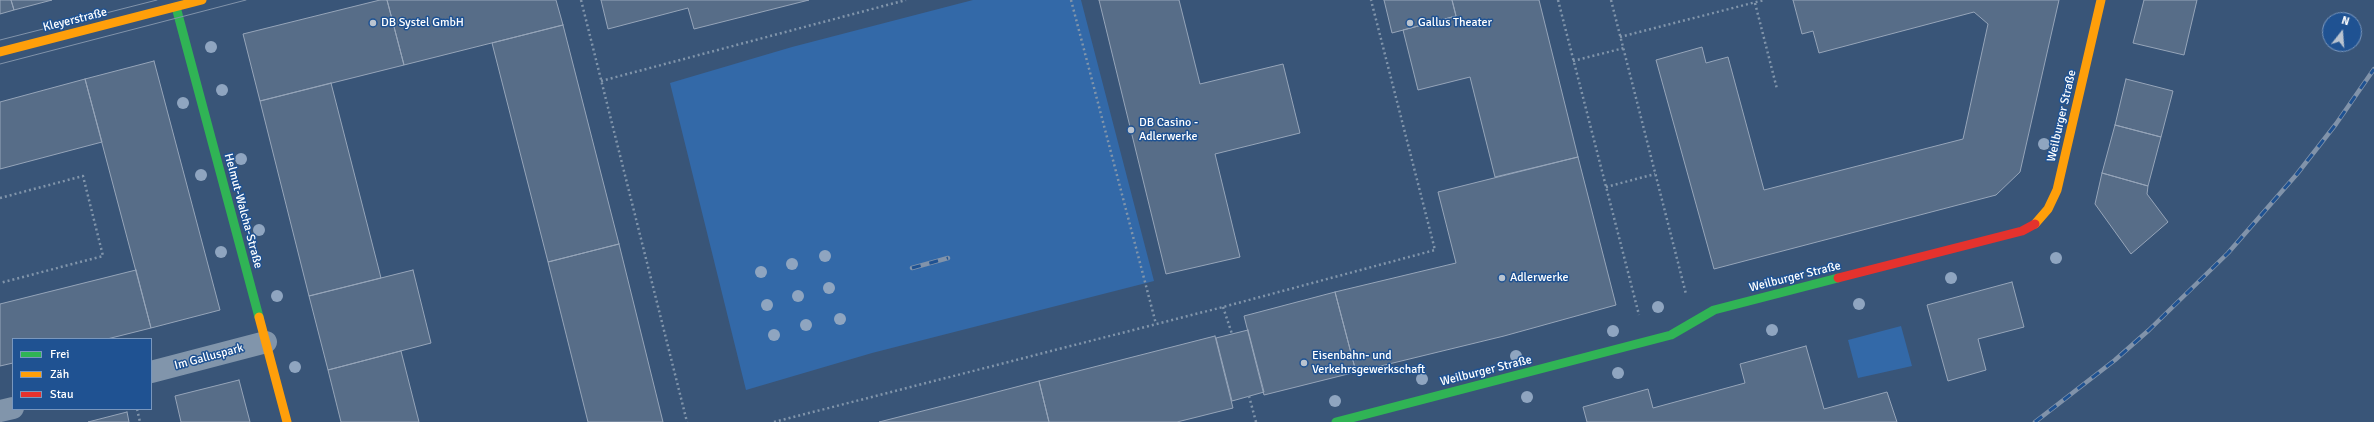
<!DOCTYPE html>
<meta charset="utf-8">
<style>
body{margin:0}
#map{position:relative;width:2374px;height:422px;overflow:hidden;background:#395578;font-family:Signika,sans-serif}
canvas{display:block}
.legend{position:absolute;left:12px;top:338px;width:140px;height:72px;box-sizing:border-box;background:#1f5292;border:1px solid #7997be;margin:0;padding:5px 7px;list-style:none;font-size:12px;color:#fff}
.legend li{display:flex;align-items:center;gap:8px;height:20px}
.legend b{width:20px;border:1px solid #7997be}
.north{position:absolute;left:2322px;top:12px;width:40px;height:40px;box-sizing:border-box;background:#1f5292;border:1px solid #7997be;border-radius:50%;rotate:17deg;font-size:11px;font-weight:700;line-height:16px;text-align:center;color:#fff}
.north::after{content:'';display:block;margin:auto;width:14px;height:18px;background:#bac4d0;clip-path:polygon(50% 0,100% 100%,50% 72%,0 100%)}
</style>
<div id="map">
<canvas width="2374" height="422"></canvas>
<ul class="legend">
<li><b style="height:5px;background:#30b455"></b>Frei</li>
<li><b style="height:5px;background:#ff9f0a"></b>Zäh</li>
<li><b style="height:5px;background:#e5322d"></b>Stau</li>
</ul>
<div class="north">N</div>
</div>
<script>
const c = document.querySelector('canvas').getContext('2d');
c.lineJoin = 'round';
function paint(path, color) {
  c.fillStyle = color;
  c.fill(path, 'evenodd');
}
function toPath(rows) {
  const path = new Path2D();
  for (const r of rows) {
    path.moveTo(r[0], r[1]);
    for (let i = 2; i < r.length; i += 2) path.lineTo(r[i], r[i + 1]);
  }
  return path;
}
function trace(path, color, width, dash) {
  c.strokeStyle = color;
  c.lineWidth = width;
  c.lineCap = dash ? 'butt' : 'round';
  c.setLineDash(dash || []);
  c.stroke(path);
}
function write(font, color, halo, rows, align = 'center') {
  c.font = font + ' Signika,sans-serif';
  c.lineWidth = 3;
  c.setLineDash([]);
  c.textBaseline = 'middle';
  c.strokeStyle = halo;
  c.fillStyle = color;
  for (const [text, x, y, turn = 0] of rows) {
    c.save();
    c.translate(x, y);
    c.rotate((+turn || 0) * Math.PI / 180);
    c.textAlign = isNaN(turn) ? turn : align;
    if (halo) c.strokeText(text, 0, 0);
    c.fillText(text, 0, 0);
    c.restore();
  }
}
paint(toPath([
 [973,0,1081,0,1154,281,872,353,746,390,670,83,792,47],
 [1901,326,1912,366,1858,378,1848,340]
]), '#3369a8');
const building = toPath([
 [0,0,11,0,14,10,0,14,0,0],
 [11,0,52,0,14,10,11,0],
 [380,0,387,0,404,65,260,101,243,34,380,0],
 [387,0,556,0,563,25,404,65,387,0],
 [601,0,809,0,694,29,688,8,608,29,601,0],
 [1099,0,1179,0,1200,84,1283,64,1300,133,1215,154,1240,257,1166,274,1099,0],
 [1384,0,1452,0,1456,16,1392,33,1384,0],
 [1452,0,1539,0,1578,157,1495,177,1470,77,1418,90,1403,30,1456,16,1452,0],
 [1793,0,2059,0,2020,172,1996,195,1714,269,1656,60,1702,47,1706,63,1728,57,1764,190,1963,139,1988,24,1974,12,1819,53,1813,31,1802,34,1793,0],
 [2144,0,2197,0,2184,55,2133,43,2144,0],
 [563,25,619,244,548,262,492,43,563,25],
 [154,61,220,310,151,328,85,79,154,61],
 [85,79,102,142,0,169,0,102,85,79],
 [2126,79,2173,91,2161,137,2115,125,2126,79],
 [331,83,381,278,309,296,260,101,331,83],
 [2115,125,2161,137,2148,186,2102,173,2115,125],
 [1578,157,1616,305,1504,336,1356,372,1335,292,1456,263,1438,192,1578,157],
 [2102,173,2148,186,2147,194,2168,222,2131,254,2095,204,2102,173],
 [619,244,663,422,588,422,548,262,619,244],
 [136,270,151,328,107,339,13,339,13,363,0,366,0,304,136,270],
 [413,270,431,343,328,370,309,296,413,270],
 [2012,282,2024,327,1978,339,1986,370,1948,381,1927,305,2012,282],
 [1335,292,1356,372,1264,395,1244,316,1335,292],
 [1248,330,1264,392,1232,401,1216,338,1248,330],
 [1215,336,1233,408,1177,422,1049,422,1039,381,1215,336],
 [1806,346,1824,409,1887,392,1897,422,1587,422,1583,407,1648,389,1653,408,1745,383,1740,364,1806,346],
 [401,351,419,422,341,422,328,370,401,351],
 [239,380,250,422,181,422,175,396,239,380],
 [1039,381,1049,422,879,422,966,400,1039,381],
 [127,412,129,422,88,422,127,412]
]);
paint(building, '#576d88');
trace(building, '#96a5b9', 1);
trace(toPath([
 [581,0,687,422],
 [1071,0,1156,324],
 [1558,0,1639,315],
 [1611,0,1686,294],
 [1755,3,1777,89],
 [1620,37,1764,0],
 [1573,61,1624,48],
 [601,81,906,0],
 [1606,187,1655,174],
 [0,198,83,176,103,256,0,283],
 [1223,307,1232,334],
 [1249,396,1256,422],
 [137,409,140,422],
 [774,422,1223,307,1435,250,1371,0]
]), '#8195ab', 2.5, [2, 3]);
trace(toPath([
 [151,372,266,342],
 [0,411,13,408]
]), '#8195ab', 22);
trace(toPath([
 [176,7,259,317],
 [1336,422,1671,335,1714,310,1838,278]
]), '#30b455', 9);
trace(toPath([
 [0,52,202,0],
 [2035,224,2048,209,2057,190,2101,0],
 [259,317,287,422]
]), '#ff9f0a', 9);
trace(toPath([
 [1838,278,2022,231,2035,224]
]), '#e5322d', 9);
trace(toPath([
 [0,40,157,0],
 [0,64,246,0]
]), '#8193aa', 1);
const rail = toPath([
 [912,268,948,258],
 [2035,422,2115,360,2149,330,2228,253,2297,174,2336,124,2374,69]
]);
trace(rail, '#8193aa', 4.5);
trace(rail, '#1f5292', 3, [9]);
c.fillStyle = '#8fa5c0';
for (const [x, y] of [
 [211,47],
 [222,90],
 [183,103],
 [2044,144],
 [241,159],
 [201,175],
 [259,230],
 [221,252],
 [825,256],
 [2056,258],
 [792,264],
 [761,272],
 [1951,278],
 [829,288],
 [277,296],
 [798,296],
 [1859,304],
 [767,305],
 [1658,307],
 [840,319],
 [806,325],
 [1772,330],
 [1613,331],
 [774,335],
 [1516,356],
 [295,367],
 [1618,373],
 [1422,379],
 [1527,397],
 [1335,401]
]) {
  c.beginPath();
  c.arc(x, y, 6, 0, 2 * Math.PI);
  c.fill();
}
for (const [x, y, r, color] of [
 [373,23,4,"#bac4d0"],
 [1410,23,4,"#bac4d0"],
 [1131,130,4,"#bac4d0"],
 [1502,278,4,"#bac4d0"],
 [1304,363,4,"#bac4d0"]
]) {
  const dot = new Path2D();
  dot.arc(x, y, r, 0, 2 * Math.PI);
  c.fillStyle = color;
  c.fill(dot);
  trace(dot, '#1f5292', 1.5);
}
write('12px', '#fff', '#1f5292', [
 ["Kleyerstraße",75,20,-14],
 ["Weilburger Straße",2062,116,-77],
 ["Helmut-Walcha-Straße",243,211,75],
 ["Weilburger Straße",1795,277,-14],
 ["Im Galluspark",209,357,-15],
 ["Weilburger Straße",1486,371,-14]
]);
write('12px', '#fff', '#1f5292', [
 ["DB Systel GmbH",381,23],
 ["Gallus Theater",1418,23],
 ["DB Casino -",1139,123],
 ["Adlerwerke",1139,137],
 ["Adlerwerke",1510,278],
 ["Eisenbahn- und",1312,356],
 ["Verkehrsgewerkschaft",1312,370]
], 'left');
</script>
